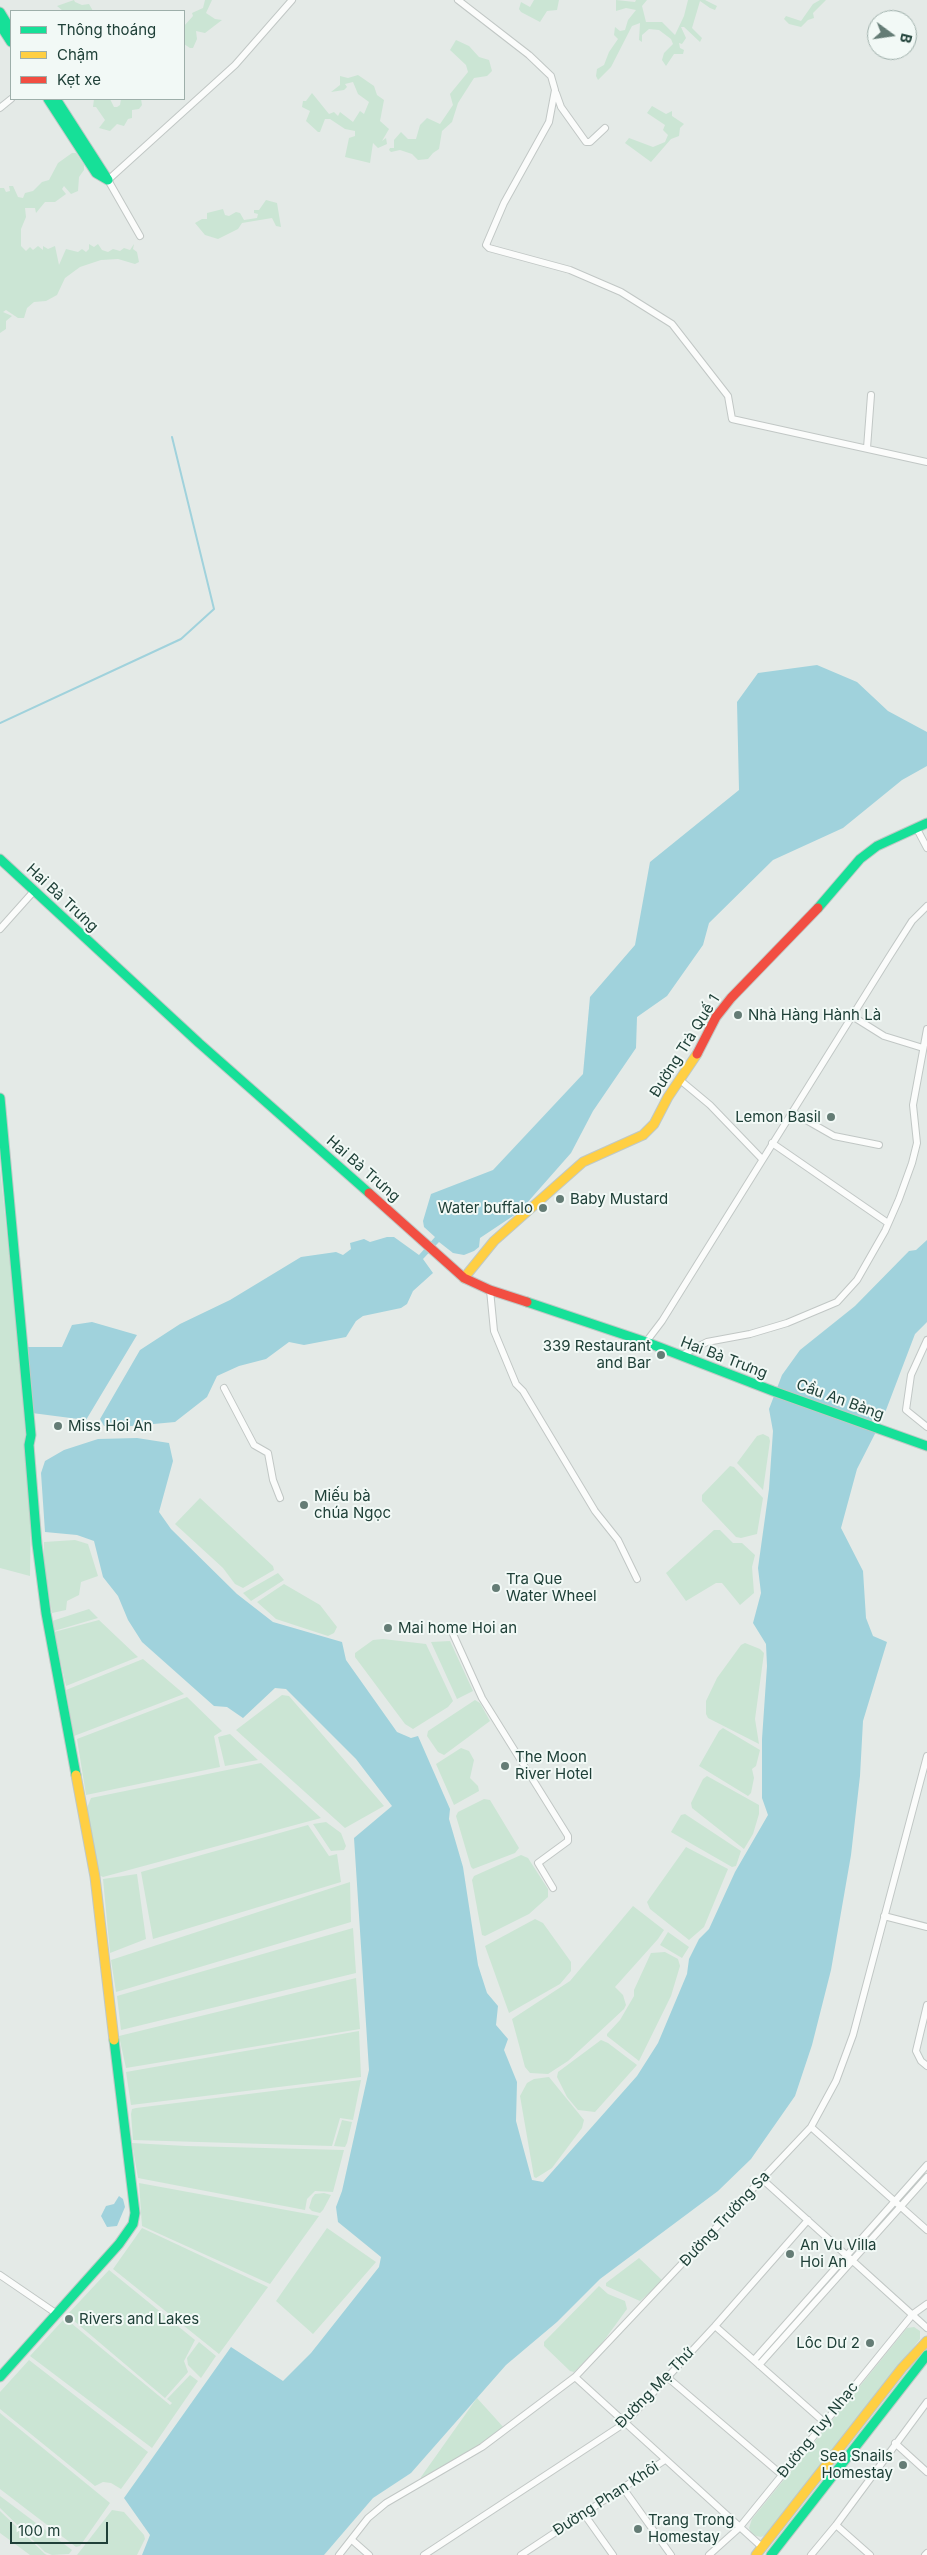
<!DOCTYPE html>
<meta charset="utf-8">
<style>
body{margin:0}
#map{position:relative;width:927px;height:2555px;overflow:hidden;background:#e4eae7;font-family:Inter,sans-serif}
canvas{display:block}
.legend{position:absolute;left:10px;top:10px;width:175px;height:90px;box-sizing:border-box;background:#f2f9f6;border:1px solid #9eafaa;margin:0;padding:6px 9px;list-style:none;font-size:15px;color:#1f4038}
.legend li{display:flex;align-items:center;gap:10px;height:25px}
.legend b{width:25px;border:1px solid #9eafaa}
.north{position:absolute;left:867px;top:10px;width:50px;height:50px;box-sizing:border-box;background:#f2f9f6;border:1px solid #9eafaa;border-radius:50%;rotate:104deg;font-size:14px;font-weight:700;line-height:20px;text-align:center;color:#1f4038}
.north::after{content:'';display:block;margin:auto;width:18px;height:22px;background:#647c75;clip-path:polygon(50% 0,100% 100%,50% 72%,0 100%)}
.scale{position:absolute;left:10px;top:2522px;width:98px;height:22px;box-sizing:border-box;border:2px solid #1f4038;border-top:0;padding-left:6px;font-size:15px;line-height:18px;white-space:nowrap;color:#1f4038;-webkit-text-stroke:4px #f2f9f6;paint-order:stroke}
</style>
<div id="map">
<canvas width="927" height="2555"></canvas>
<ul class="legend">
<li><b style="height:6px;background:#16e098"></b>Thông thoáng</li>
<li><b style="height:6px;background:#ffcf43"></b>Chậm</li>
<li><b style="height:6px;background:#f24e42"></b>Kẹt xe</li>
</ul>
<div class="north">B</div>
<div class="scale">100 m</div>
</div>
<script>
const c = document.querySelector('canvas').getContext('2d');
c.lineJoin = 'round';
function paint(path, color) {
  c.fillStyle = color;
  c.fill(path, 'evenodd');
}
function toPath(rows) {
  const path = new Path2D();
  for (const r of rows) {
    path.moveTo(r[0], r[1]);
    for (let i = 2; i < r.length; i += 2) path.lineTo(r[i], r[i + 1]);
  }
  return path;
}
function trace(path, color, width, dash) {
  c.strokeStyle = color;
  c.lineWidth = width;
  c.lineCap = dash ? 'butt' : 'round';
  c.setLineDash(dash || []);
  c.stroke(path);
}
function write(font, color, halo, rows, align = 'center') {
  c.font = font + ' Inter,sans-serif';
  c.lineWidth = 4;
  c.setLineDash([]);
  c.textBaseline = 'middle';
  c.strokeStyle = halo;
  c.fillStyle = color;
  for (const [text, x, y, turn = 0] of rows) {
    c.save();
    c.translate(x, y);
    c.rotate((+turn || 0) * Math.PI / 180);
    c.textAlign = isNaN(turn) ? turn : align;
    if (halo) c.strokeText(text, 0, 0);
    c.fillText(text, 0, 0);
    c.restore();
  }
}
paint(toPath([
 [74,0,75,2,82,5,89,4,93,11,63,11,57,6],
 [205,0,212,0,206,13,215,19,222,20,205,33,196,31,197,39,193,48,190,48,184,44,184,26,193,16,192,13,203,8],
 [534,0,559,0,557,10,547,11,540,22,521,12,519,9,521,2,530,7],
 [616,0,635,2,636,0,647,0,642,6,646,22,662,22,675,35,684,16,688,0,705,0,717,6,715,10,710,8,700,1,692,28,702,38,700,42,684,27,681,27,686,38,682,44,679,43,680,48,684,50,683,54,674,54,666,66,662,60,664,53,673,44,671,39,659,30,649,29,642,35,642,42,639,40,640,23,632,26,611,67,598,80,596,76,597,69,604,65,609,52,618,39,614,35,615,27,620,31,625,30,628,20,636,10,626,8,616,11],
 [820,0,826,0,813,13,814,18,808,20,801,27,789,24,784,19,786,16,801,21,813,4],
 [456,40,469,46,479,57,489,60,492,71,487,76,474,78,458,103,452,122,442,131,439,149,433,153,428,159,418,160,412,154,400,150,391,152,389,150,390,148,394,148,394,140,401,132,408,139,416,139,420,125,427,118,440,124,453,105,450,94,468,72,466,65,450,50],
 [358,75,374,86,377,95,384,100,380,121,389,129,382,141,386,138,387,144,378,148,373,143,370,163,345,157,349,138,355,136,355,131,345,129,330,119,325,119,320,132,318,132,306,121,310,111,302,107,303,101,306,101,312,93,329,114,334,112,338,116,340,112,353,122,360,111,364,114,369,102,358,94,353,82,345,84,347,87,344,90,331,92,340,85,340,76,348,78],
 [94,99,110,99,114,107,117,107,120,105,121,99,141,99,142,105,139,109,132,110,132,118,128,119,124,126,117,124,110,131,99,128,105,120,96,107,93,107],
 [652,106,666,114,672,111,672,116,684,124,680,128,679,136,671,139,651,162,625,143,629,138,653,147,665,142,668,135,663,130,665,125,647,113],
 [72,153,76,153,84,165,84,170,79,177,78,191,71,194,64,186,62,189,66,194,55,202,45,202,36,213,35,208,25,208,26,217,21,229,21,246,26,251,30,247,33,250,38,246,43,250,43,246,48,249,55,246,59,265,66,249,78,252,82,249,86,252,89,249,89,244,94,247,98,244,102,250,108,252,113,249,120,251,124,248,130,250,134,244,133,249,137,252,139,262,135,264,118,259,101,260,80,267,65,278,57,295,46,301,34,302,27,308,24,318,18,318,6,310,3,312,12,316,6,321,6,329,0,333,0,188,4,188,6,192,10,191,9,186,13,186,18,197,23,198,25,193,33,191,42,182,49,180,58,163],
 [266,200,277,203,281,227,276,226,272,218,242,223,238,229,218,239,205,235,195,223,202,219,207,219,207,213,223,209,225,215,229,216,236,212,240,213,244,220,257,218,258,214,254,213,254,210,259,210],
 [0,1167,19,1350,31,1507,30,1576,0,1568],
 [763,1434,769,1437,770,1441,763,1490,737,1463,757,1436],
 [730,1466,734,1467,763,1498,757,1534,741,1538,736,1537,702,1501,702,1495],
 [200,1498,273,1566,274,1570,243,1588,235,1584,223,1568,175,1524],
 [714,1530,720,1530,733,1543,742,1543,755,1555,752,1567,754,1593,740,1605,722,1583,716,1583,686,1601,666,1573],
 [75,1540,88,1544,98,1576,81,1582,79,1595,67,1601,66,1610,52,1613,44,1563,44,1542],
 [278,1573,284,1580,251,1601,243,1593],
 [284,1584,320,1605,337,1627,334,1633,328,1636,276,1619,257,1602],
 [89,1609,98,1618,54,1631,52,1621],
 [99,1620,138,1657,66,1686,54,1632],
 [383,1639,426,1644,453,1701,448,1707,413,1729,405,1724,355,1657,355,1653,373,1640],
 [450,1641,473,1691,457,1699,431,1642],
 [745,1643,760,1649,764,1653,755,1719,759,1744,708,1718,706,1714,706,1701,717,1678,741,1645],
 [143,1659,184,1694,74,1736,66,1690],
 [282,1695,289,1696,384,1806,345,1828,236,1730],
 [187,1697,222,1731,214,1736,220,1767,86,1795,77,1739],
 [475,1700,480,1703,490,1721,444,1755,438,1752,427,1736,428,1731],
 [723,1728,760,1750,756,1766,752,1769,754,1778,751,1793,748,1796,699,1766,719,1731],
 [230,1734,258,1760,225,1766,218,1737],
 [461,1748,469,1751,474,1760,470,1778,478,1786,479,1791,454,1805,436,1764],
 [261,1763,321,1818,103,1877,99,1875,87,1808,91,1798],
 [707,1776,759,1805,759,1814,753,1834,744,1849,692,1808,691,1803,703,1779],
 [484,1799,490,1800,519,1848,515,1853,473,1869,471,1867,456,1816,458,1812],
 [685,1814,741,1851,736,1866,732,1867,671,1832,681,1815],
 [326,1822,341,1833,346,1846,344,1850,331,1851,313,1824],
 [308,1825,329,1856,337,1854,341,1882,153,1939,141,1872],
 [686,1847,728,1869,704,1927,689,1940,650,1909,647,1902],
 [521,1855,528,1858,548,1889,548,1897,529,1914,485,1936,482,1935,472,1880,474,1876],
 [137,1874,146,1939,110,1953,103,1879],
 [350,1882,351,1922,116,1992,111,1960],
 [633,1906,664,1930,658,1939,615,1987,623,1995,626,2005,624,2009,568,2061,548,2074,530,2073,525,2067,512,2019,570,1981],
 [535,1919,543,1923,571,1962,571,1971,560,1984,509,2013,485,1946],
 [353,1928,356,1973,121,2030,117,1996],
 [668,1932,689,1947,682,1958,660,1945],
 [665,1952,678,1959,680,1966,671,1996,639,2061,607,2036,607,2034,620,2020,634,1996,634,1990,651,1953],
 [356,1978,360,2029,126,2068,119,2036],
 [359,2031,361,2077,131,2105,126,2072],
 [601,2040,608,2043,637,2065,595,2112,578,2110,567,2097,557,2077,558,2072],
 [549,2077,584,2120,582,2128,552,2168,536,2178,534,2177,520,2096,527,2083,534,2079],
 [361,2080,353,2120,340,2118,332,2146,133,2140,131,2114,132,2109,136,2108],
 [342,2120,352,2122,347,2143,345,2147,334,2146],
 [132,2143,186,2146,344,2150,333,2192,315,2191,307,2199,305,2210,138,2178],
 [139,2183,319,2216,270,2284,142,2226],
 [324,2193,331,2195,323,2210,320,2213,312,2211,309,2208,312,2198,315,2194],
 [142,2228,268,2287,219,2354,113,2269],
 [327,2228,376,2262,313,2334,276,2301],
 [639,2258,663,2281,640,2301,606,2286,606,2283],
 [109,2270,195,2340,184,2361,188,2372,165,2398,67,2315],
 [599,2286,608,2294,625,2301,627,2309,600,2346,574,2372,570,2371,544,2346,544,2342],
 [65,2318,170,2405,172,2403,167,2399,190,2375,198,2381,152,2448,30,2356],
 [914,2327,920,2331,920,2339,768,2534,761,2537,752,2535,749,2528,752,2519,907,2328],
 [199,2342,216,2356,201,2378,188,2365,187,2358],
 [29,2360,148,2452,121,2489,111,2483,103,2482,95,2486,0,2409,0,2392],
 [477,2398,505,2429,420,2483,421,2477],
 [0,2413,110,2503,80,2546,76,2547,0,2489],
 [0,2496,72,2550,69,2554,52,2555,45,2552,0,2508],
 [112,2510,124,2512,144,2535,145,2539,137,2555,77,2555],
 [0,2511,45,2554,47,2555,30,2555,0,2533]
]), '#cbe5d4');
paint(toPath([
 [817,665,857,682,888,711,927,732,927,766,902,780,843,828,773,860,709,923,703,945,667,996,637,1017,636,1048,593,1111,571,1153,519,1212,480,1238,479,1247,474,1251,464,1255,453,1253,439,1242,423,1259,433,1273,413,1291,407,1304,401,1308,363,1316,356,1321,346,1337,304,1345,289,1342,266,1359,239,1366,217,1376,207,1397,175,1422,121,1427,104,1426,100,1419,140,1350,180,1324,230,1300,301,1257,336,1252,343,1255,351,1249,350,1243,364,1239,370,1242,387,1237,394,1237,419,1255,435,1237,424,1227,423,1221,431,1194,493,1170,583,1074,590,997,635,945,650,862,739,790,737,702,758,673],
 [927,1240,927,1322,915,1334,883,1418,857,1469,841,1528,863,1571,866,1618,873,1636,887,1642,863,1721,860,1776,851,1855,831,1970,812,2045,795,2096,751,2159,718,2191,600,2279,557,2322,506,2365,411,2473,373,2498,324,2555,142,2555,150,2535,124,2498,231,2347,283,2381,311,2353,379,2267,381,2257,338,2222,336,2207,342,2191,369,2070,354,1838,392,1806,356,1759,286,1689,275,1688,243,1718,227,1707,214,1706,142,1642,128,1620,118,1596,103,1577,94,1541,77,1535,45,1532,41,1473,45,1461,64,1450,98,1439,137,1438,169,1443,173,1461,159,1512,171,1529,237,1594,273,1622,342,1642,346,1660,397,1732,411,1738,418,1736,450,1809,449,1819,463,1867,478,1965,487,1993,498,2006,496,2025,508,2039,504,2050,517,2082,516,2121,532,2180,543,2182,637,2076,658,2043,687,1974,689,1959,699,1939,709,1929,735,1872,768,1815,762,1798,762,1739,767,1666,766,1644,753,1623,761,1593,758,1568,769,1489,773,1431,769,1409,782,1375,800,1350,855,1306,909,1251,916,1250],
 [92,1322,137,1335,86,1420,32,1413,27,1347,62,1347,72,1325],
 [119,2196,123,2199,125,2207,117,2226,107,2227,101,2216,106,2206,114,2204]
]), '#a0d2dc');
trace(toPath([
 [0,723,181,639,214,609,172,437]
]), '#a0d2dc', 2);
const street = toPath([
 [458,0,529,55,551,76,555,90,549,122,504,203,486,245,489,248,570,270,621,292,672,324,728,396,732,419,927,462],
 [556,93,561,107,586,142,590,142,605,128],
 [0,108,11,99],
 [140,236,108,180,235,65,292,0],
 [867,448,871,395],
 [917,829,927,848],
 [0,929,34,891],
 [852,1016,884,1036,923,1048],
 [680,1080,710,1105,762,1159],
 [792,1112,834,1136,879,1145],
 [772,1143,888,1223],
 [490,1290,494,1331,516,1384,523,1391,595,1511,618,1540,637,1579],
 [927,1340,911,1375,906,1410,927,1427],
 [646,1342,662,1321,889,957,912,921,927,906],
 [680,1356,707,1342,750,1334,787,1323,837,1302,857,1280,885,1231,899,1199,912,1163,917,1143,913,1105,927,1029],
 [224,1388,254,1445,268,1453,273,1480,280,1498],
 [453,1634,482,1698,568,1836,568,1841,538,1863,553,1888],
 [884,1916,927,1927],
 [927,2005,916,2051,921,2061,927,2066],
 [811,2127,927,2230],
 [762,2179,927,2328],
 [0,2275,57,2314],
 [715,2326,824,2422],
 [754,2360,927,2165],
 [759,2365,927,2177],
 [575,2377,763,2548],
 [667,2377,782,2475],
 [895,2443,927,2472],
 [623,2488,671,2555],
 [584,2514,613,2555],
 [836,2525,870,2555],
 [352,2540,369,2555],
 [339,2555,368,2518,386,2503,482,2447,575,2377,811,2127,836,2081,853,2035,927,1756],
 [424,2555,625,2423,715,2326,808,2220],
 [521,2555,665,2460],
 [709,2555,739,2528,913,2314,927,2304],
 [811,2555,836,2525,927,2402],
 [925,2555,927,2553]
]);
const fast = toPath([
 [0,12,11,30],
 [0,25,11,42],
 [48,99,96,173,108,180,56,99],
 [0,859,199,1043,369,1193],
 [818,908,860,859,877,846,927,823],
 [0,1098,31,1435,29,1445,37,1544,46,1613,76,1775],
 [527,1302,646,1342,773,1391,927,1446],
 [0,2377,119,2244,133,2224,135,2213,114,2040],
 [771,2555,927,2355]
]);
const slow = toPath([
 [464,1278,494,1241,583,1162,643,1135,654,1124,668,1097,697,1054],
 [76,1775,95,1877,114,2040],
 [756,2555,902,2368,927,2341]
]);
const jam = toPath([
 [697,1054,716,1017,731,998,818,908],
 [369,1193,464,1278,490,1290,527,1302]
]);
trace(street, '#c1c7c5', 8);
trace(fast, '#bfc8c5', 11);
trace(slow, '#bfc8c5', 11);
trace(jam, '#bfc8c5', 11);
trace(street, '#fbfcfb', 6);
trace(fast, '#16e098', 9);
trace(slow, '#ffcf43', 9);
trace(jam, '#f24e42', 9);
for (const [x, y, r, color] of [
 [738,1015,5,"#647c75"],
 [831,1117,5,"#647c75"],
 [560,1199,5,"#647c75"],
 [543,1208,5,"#647c75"],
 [661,1355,5,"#647c75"],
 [58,1426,5,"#647c75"],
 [304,1505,5,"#647c75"],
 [496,1588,5,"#647c75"],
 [388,1628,5,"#647c75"],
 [505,1766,5,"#647c75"],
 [790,2254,5,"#647c75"],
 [69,2319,5,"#647c75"],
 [870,2343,5,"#647c75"],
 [903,2465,5,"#647c75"],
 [638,2529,5,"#647c75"]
]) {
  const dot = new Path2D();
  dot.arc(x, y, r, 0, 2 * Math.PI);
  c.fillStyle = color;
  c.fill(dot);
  trace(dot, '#f2f9f6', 2);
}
write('15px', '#1f4038', '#f2f9f6', [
 ["Hai Bà Trưng",62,898,43],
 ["Đường Trà Quế 1",685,1046,-58],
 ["Hai Bà Trưng",363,1169,41],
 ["Hai Bà Trưng",724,1358,21],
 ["Cầu An Bàng",840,1400,20],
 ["Đường Trường Sa",725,2219,-47],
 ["Đường Mẹ Thứ",655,2388,-46],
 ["Đường Tuy Nhạc",818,2430,-51],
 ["Đường Phan Khôi",606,2499,-33]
]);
write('15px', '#1f4038', '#f2f9f6', [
 ["Nhà Hàng Hành Là",748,1015],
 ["Lemon Basil",821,1117,"right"],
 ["Baby Mustard",570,1199],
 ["Water buffalo",533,1208,"right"],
 ["339 Restaurant",651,1346,"right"],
 ["and Bar",651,1363,"right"],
 ["Miss Hoi An",68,1426],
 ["Miếu bà",314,1496],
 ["chúa Ngọc",314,1513],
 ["Tra Que",506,1579],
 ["Water Wheel",506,1596],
 ["Mai home Hoi an",398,1628],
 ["The Moon",515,1757],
 ["River Hotel",515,1774],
 ["An Vu Villa",800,2245],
 ["Hoi An",800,2262],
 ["Rivers and Lakes",79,2319],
 ["Lôc Dư 2",860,2343,"right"],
 ["Sea Snails",893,2456,"right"],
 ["Homestay",893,2473,"right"],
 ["Trang Trong",648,2520],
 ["Homestay",648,2537]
], 'left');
</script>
